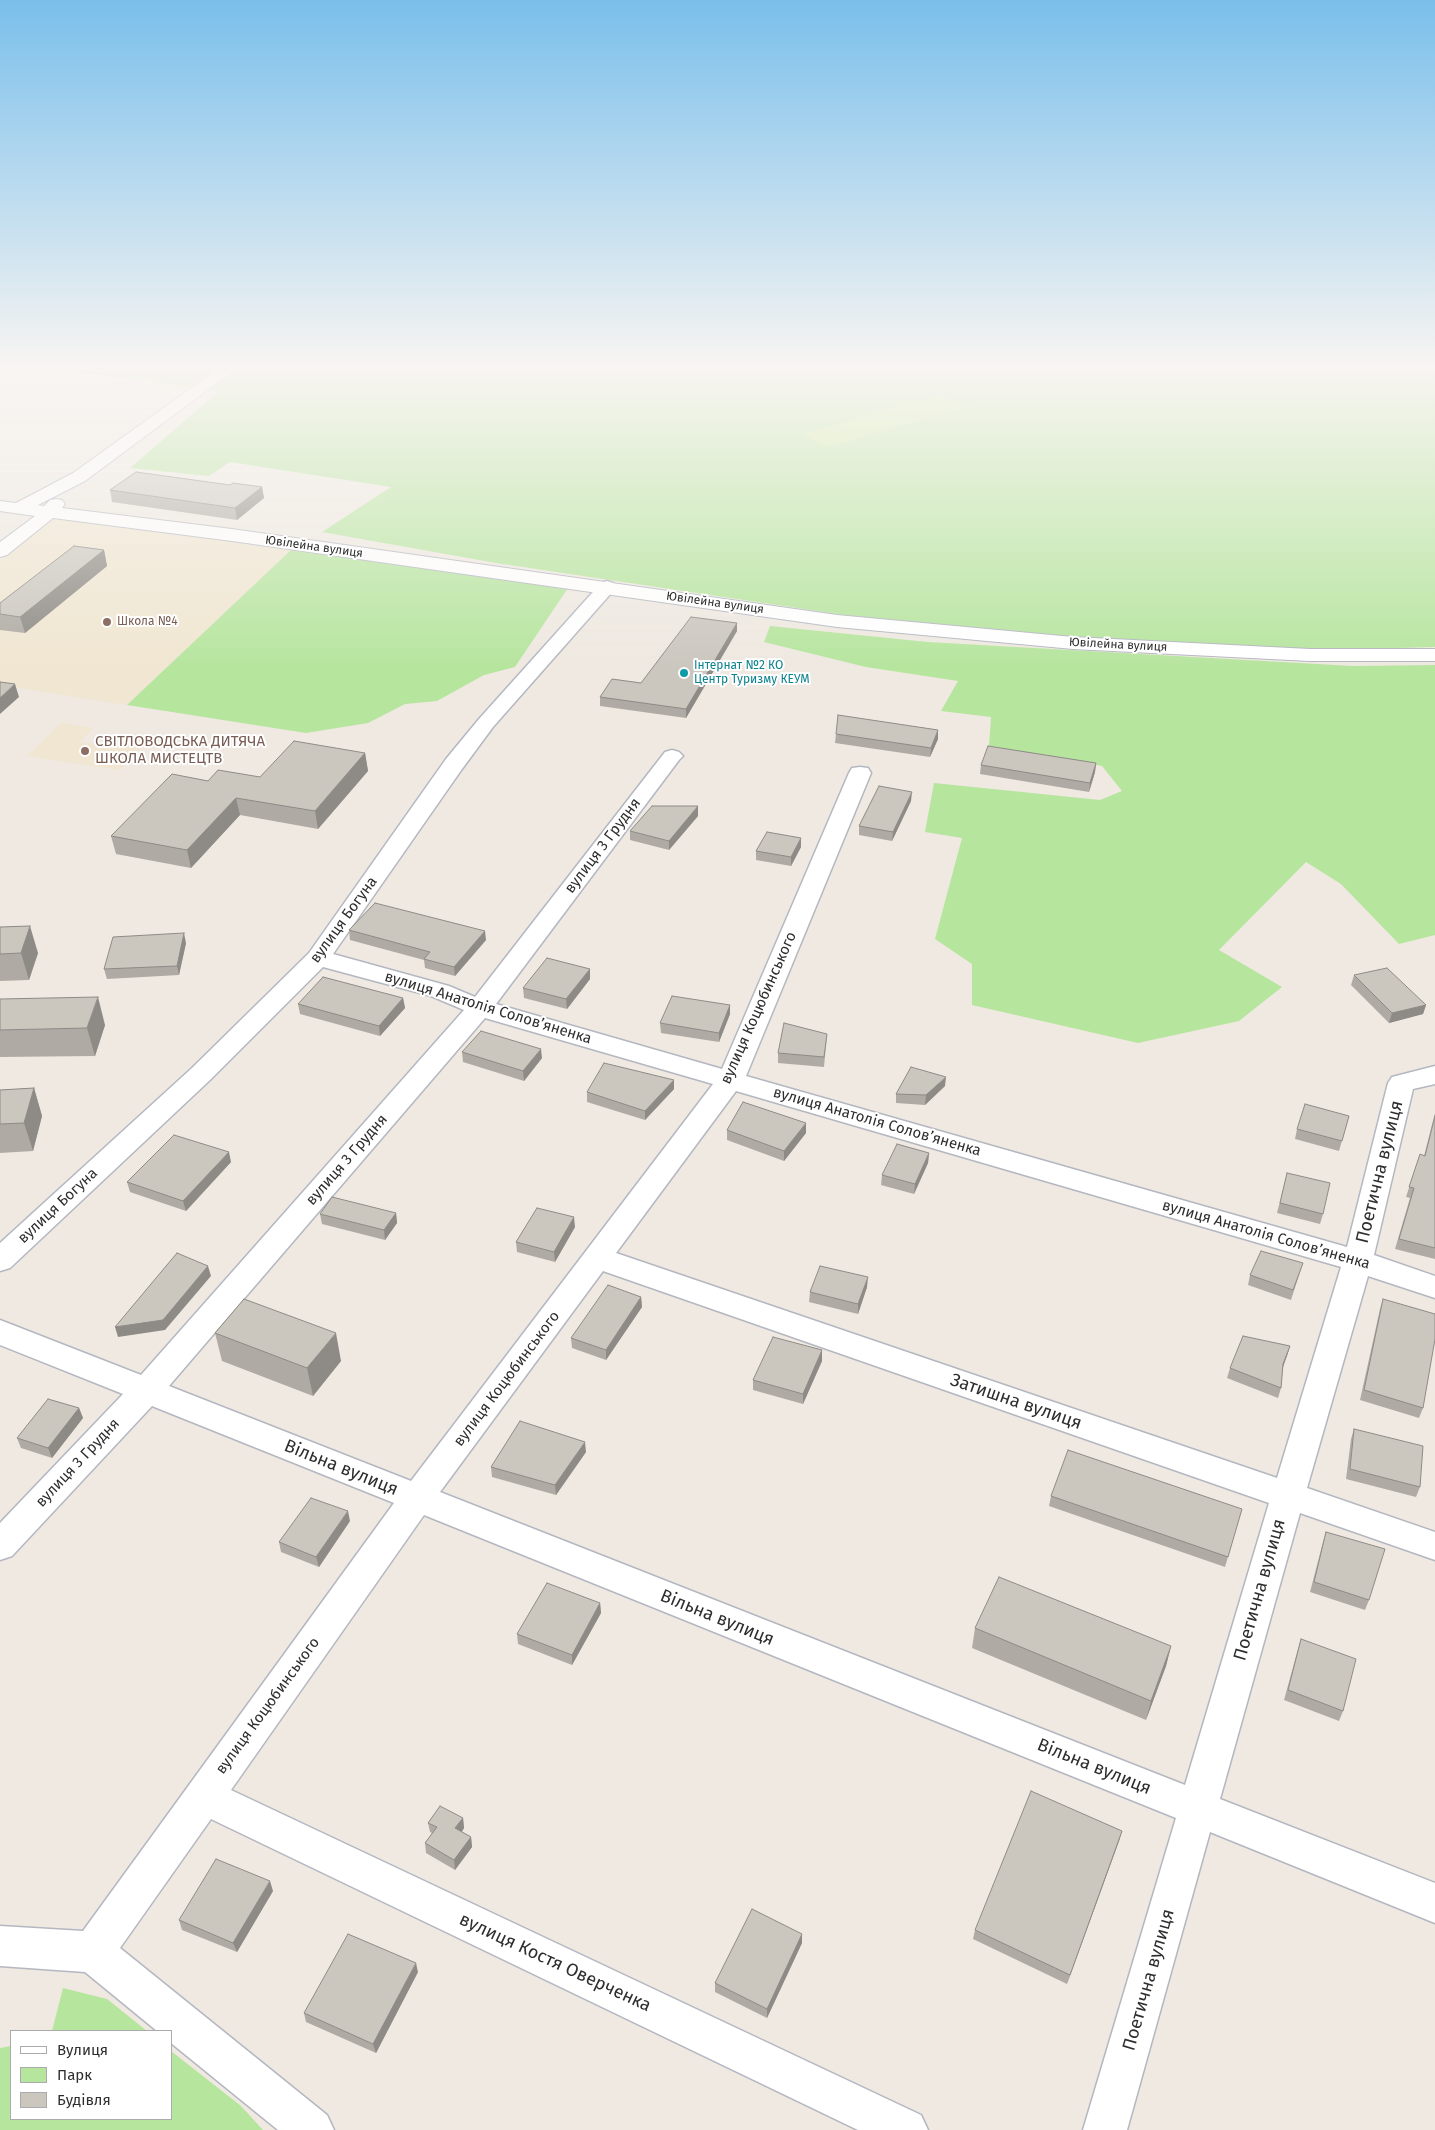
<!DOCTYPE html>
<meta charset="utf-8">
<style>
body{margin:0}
#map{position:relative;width:1435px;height:2130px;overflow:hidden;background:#efe9e1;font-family:"Fira Sans",sans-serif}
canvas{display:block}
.legend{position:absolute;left:10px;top:2030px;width:162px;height:90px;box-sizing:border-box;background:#fff;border:1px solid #ababab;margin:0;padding:6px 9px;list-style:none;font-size:15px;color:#2e2e2e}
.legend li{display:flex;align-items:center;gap:10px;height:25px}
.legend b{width:25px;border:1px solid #ababab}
</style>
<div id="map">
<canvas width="1435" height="2130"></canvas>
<ul class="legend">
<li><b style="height:6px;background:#fff"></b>Вулиця</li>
<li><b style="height:14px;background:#b6e59e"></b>Парк</li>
<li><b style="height:14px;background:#cbc7bf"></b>Будівля</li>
</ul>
</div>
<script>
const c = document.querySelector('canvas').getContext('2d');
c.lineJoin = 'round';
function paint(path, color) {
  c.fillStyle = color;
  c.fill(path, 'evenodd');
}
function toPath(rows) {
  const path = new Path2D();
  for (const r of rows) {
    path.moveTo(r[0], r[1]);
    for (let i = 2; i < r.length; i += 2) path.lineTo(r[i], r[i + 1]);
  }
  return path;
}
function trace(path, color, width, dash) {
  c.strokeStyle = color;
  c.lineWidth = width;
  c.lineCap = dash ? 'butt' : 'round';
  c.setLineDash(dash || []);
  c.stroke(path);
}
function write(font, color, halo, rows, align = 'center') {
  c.font = font + ' "Fira Sans",sans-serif';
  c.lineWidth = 4;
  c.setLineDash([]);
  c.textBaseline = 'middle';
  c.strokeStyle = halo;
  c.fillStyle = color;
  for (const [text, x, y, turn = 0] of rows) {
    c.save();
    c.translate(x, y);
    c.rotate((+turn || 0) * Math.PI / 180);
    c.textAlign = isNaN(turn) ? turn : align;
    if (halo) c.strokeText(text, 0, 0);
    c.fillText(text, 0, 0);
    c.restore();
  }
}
paint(toPath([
 [58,516,292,549,127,705,0,685,0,560],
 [61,723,93,728,80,742,111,746,124,733,152,737,120,770,27,756]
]), '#f0e6d1');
paint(toPath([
 [69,371,1435,371,1435,647,1322,650,1109,640,844,615,496,563,322,532,391,487,230,462,209,476,130,468,219,391],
 [292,549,568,588,515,667,484,675,437,701,405,704,368,723,306,733,127,705],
 [770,626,928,642,1353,666,1435,665,1435,935,1399,944,1341,884,1306,862,1219,950,1282,987,1239,1021,1138,1043,972,1005,972,964,935,939,962,838,925,832,934,783,1100,800,1122,791,1102,766,989,746,991,717,941,711,958,681,866,667,764,642],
 [63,1988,107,1999,147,2031,52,2031],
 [11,2046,11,2119,171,2119,171,2051,241,2106,263,2130,0,2130,0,2048]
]), '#b6e59e');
paint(toPath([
 [941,395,971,406,828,447,801,434,900,406,895,403,907,399,916,403]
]), '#c9ec9a');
const street = toPath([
 [607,581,613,583,616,587,613,591,493,727,462,769,333,954,449,986,475,997,665,752,672,750,679,752,683,756,679,760,496,1004,722,1069,849,773,852,768,860,767,868,768,871,773,746,1076,1347,1247,1388,1083,1392,1077,1435,1066,1435,1084,1413,1089,1374,1255,1435,1276,1435,1298,1368,1276,1307,1488,1435,1532,1435,1560,1300,1513,1220,1799,1435,1883,1435,1923,1210,1832,1127,2130,1083,2130,1176,1818,424,1515,231,1790,921,2115,928,2130,858,2130,211,1819,120,1948,327,2115,334,2130,278,2130,171,2043,171,2031,157,2031,85,1972,0,1966,0,1926,83,1931,394,1503,152,1406,12,1556,0,1560,0,1523,123,1394,0,1345,0,1320,141,1375,464,1010,431,996,323,967,210,1080,10,1268,0,1271,0,1243,192,1068,309,953,446,759,479,719,601,583,607,581],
 [485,1018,713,1084,411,1481,169,1386,485,1018],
 [736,1091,1341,1267,1277,1478,616,1253,736,1091],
 [603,1271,1269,1503,1185,1785,440,1492,603,1271]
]);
const secondary = toPath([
 [215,371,233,371,85,481,38,505,44,506,50,500,56,499,62,500,65,504,62,508,232,529,837,615,1073,637,1310,649,1435,649,1435,661,1310,661,1073,649,837,627,232,541,53,518,7,555,0,557,0,542,35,516,0,511,0,501,16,503,73,473,215,371]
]);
trace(street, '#b4b7c1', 3);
trace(secondary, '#b4b7c1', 2);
paint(street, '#fff');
paint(secondary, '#fff');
paint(toPath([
 [230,485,262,487,264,498,237,520,112,502,110,490],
 [104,550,107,566,25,633,0,630,0,603],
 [737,623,737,631,686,718,600,706,600,697,641,683],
 [836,734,938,739,930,757,835,743],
 [365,753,368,771,318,829,240,815,191,868,116,854,111,836,208,781,260,777],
 [1096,763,1095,772,1089,792,980,774,981,765],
 [911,801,892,841,859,835,859,826],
 [698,816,669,850,630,840,630,831],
 [801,847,791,866,756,860,756,851],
 [0,927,38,953,29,980,0,981],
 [349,930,486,940,455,976,425,968,424,960,350,940],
 [186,943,179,975,107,979,104,969],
 [590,969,590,979,567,1009,524,998,523,988],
 [1354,975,1426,1005,1423,1014,1389,1023,1351,985],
 [403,998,405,1008,380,1036,300,1014,298,1004],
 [0,999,105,1025,95,1056,0,1057],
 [730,1005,730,1014,719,1042,661,1033,660,1023],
 [827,1034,824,1067,778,1063,778,1053],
 [462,1052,542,1058,524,1081,463,1062],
 [674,1080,674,1089,645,1120,587,1102,587,1092],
 [945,1086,925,1105,896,1103,896,1094],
 [34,1088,42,1116,33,1151,0,1153,0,1090],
 [1435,1113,1435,1259,1395,1249,1410,1198,1406,1197,1420,1154,1424,1156],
 [1349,1116,1339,1151,1295,1139,1297,1129],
 [727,1130,806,1133,784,1161,727,1140],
 [929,1153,928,1163,914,1194,881,1185,882,1175],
 [231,1162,186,1211,130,1192,127,1182],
 [1287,1173,1323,1214,1320,1224,1277,1213],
 [396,1213,397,1223,385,1240,322,1224,320,1214],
 [575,1227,555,1262,517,1252,516,1242],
 [1303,1263,1291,1300,1248,1285,1250,1275],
 [867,1287,858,1314,809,1302,810,1292],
 [641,1297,642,1307,606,1360,572,1348,571,1338],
 [1383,1299,1423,1408,1419,1418,1360,1400,1380,1309],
 [215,1333,341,1361,313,1396,222,1361],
 [1290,1346,1283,1368,1281,1388,1278,1398,1227,1378,1230,1368],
 [822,1361,803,1404,753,1390,753,1380],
 [79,1408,83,1418,52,1458,21,1448,17,1438],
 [1354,1429,1420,1487,1416,1497,1346,1479,1351,1439],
 [586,1452,556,1495,492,1477,491,1467],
 [1051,1496,1242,1509,1225,1567,1049,1506],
 [350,1521,319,1567,281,1552,279,1542],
 [1326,1532,1369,1600,1365,1610,1310,1592,1323,1542],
 [600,1603,601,1613,572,1665,518,1644,517,1634],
 [975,1628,1171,1646,1166,1666,1146,1720,972,1648],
 [1301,1639,1343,1711,1339,1721,1284,1700,1298,1649],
 [463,1818,464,1828,462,1832,471,1837,472,1847,455,1870,426,1853,425,1843,432,1833,430,1832,428,1823],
 [1122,1831,1119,1841,1067,1984,973,1939,975,1930],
 [273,1891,237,1952,182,1930,179,1920],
 [802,1934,802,1943,767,2018,715,1992,715,1983],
 [418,1972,376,2053,306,2022,304,2013]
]), '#afaba4');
paint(toPath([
 [262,487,264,498,237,520,235,508],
 [104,550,107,566,25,633,20,617],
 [737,623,737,631,686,718,686,709],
 [15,684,19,697,0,714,0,698],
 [938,730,938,739,930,757,931,748],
 [365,753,368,771,318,829,315,811],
 [1096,763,1095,772,1089,792,1090,783],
 [912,792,911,801,892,841,893,832],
 [236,798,240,815,191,868,187,850],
 [698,806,698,816,669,850,669,841],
 [801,838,801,847,791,866,791,857],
 [30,926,38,953,29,980,21,953],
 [485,931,486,940,455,976,454,967],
 [184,933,186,943,179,975,177,966],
 [590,969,590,979,567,1009,566,999],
 [98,997,105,1025,95,1056,87,1028],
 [403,998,405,1008,380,1036,379,1026],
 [730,1005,730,1014,719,1042,719,1033],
 [1426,1005,1423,1014,1389,1023,1392,1013],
 [541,1049,542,1058,524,1081,523,1071],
 [946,1077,945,1086,925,1105,926,1095],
 [674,1080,674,1089,645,1120,645,1111],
 [34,1088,42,1116,33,1151,24,1123],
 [806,1123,806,1133,784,1161,784,1151],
 [229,1152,231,1162,186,1211,183,1201],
 [929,1153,928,1163,914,1194,915,1184],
 [396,1213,397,1223,385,1240,384,1230],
 [574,1217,575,1227,555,1262,554,1252],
 [208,1266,211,1276,165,1330,118,1337,115,1327],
 [868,1277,867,1287,858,1314,858,1304],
 [641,1297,642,1307,606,1360,606,1350],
 [336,1333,341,1361,313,1396,307,1368],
 [1290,1346,1287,1356,1280,1374,1283,1364],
 [822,1350,822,1361,803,1404,803,1394],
 [79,1408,83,1418,52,1458,48,1448],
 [585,1442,586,1452,556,1495,555,1485],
 [348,1511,350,1521,319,1567,316,1557],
 [600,1603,601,1613,572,1665,572,1655],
 [1171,1646,1166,1666,1146,1720,1151,1701],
 [463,1818,464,1828,457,1838,455,1828],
 [1122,1831,1119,1841,1067,1984,1070,1975],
 [471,1837,472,1847,455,1870,454,1860],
 [270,1881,273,1891,237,1952,233,1943],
 [802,1934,802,1943,767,2018,767,2009],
 [416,1963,418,1972,376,2053,373,2044]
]), '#8e8b86');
const building = toPath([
 [136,472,230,485,233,483,262,487,235,508,110,490,136,472],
 [74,546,104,550,20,617,0,614,0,603,74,546],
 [691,617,737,623,686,709,600,697,612,679,641,683,691,617],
 [0,682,15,684,0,698,0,682],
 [838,715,938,730,931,748,836,734,838,715],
 [294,741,365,753,315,811,236,798,187,850,111,836,172,774,208,781,218,770,260,777,294,741],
 [988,746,1096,763,1090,783,981,765,988,746],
 [879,786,912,792,893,832,859,826,879,786],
 [652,806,698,806,669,841,630,831,652,806],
 [767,832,801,838,791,857,756,851,767,832],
 [375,903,485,931,454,967,424,959,430,952,349,930,375,903],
 [30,926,21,953,0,954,0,927,30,926],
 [184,933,177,966,104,969,113,937,184,933],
 [547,958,590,969,566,999,523,988,547,958],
 [1387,968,1426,1005,1392,1013,1354,975,1387,968],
 [323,977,403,998,379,1026,298,1004,323,977],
 [672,996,730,1005,719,1033,660,1023,672,996],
 [98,997,87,1028,0,1030,0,999,98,997],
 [784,1023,827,1034,824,1057,778,1053,784,1023],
 [481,1031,541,1049,523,1071,462,1052,481,1031],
 [604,1063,674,1080,645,1111,587,1092,604,1063],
 [911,1067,946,1077,926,1095,896,1094,911,1067],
 [34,1088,24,1123,0,1124,0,1090,34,1088],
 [743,1102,806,1123,784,1151,727,1130,743,1102],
 [1305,1104,1349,1116,1342,1141,1297,1129,1305,1104],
 [1435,1116,1435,1248,1399,1239,1414,1188,1409,1187,1420,1154,1425,1156,1435,1116],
 [174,1135,229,1152,183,1201,127,1182,174,1135],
 [897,1144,929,1153,915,1184,882,1175,897,1144],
 [1287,1173,1330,1183,1323,1214,1280,1203,1287,1173],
 [332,1197,396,1213,384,1230,320,1214,332,1197],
 [537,1208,574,1217,554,1252,516,1242,537,1208],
 [1261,1251,1303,1263,1293,1290,1250,1275,1261,1251],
 [177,1253,208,1266,163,1320,115,1327,177,1253],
 [820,1266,868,1277,858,1304,810,1292,820,1266],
 [608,1285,641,1297,606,1350,571,1338,608,1285],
 [244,1299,336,1333,307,1368,215,1333,244,1299],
 [1383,1299,1435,1314,1435,1339,1423,1408,1364,1390,1383,1299],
 [1243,1336,1290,1346,1283,1364,1281,1388,1230,1368,1243,1336],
 [773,1337,822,1350,803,1394,753,1380,773,1337],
 [48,1399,79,1408,48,1448,17,1438,48,1399],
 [520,1421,585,1442,555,1485,491,1467,520,1421],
 [1354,1429,1423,1446,1420,1487,1350,1469,1354,1429],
 [1068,1450,1242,1509,1228,1557,1051,1496,1068,1450],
 [311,1498,348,1511,316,1557,279,1542,311,1498],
 [1326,1532,1385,1549,1369,1600,1314,1582,1326,1532],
 [999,1577,1171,1646,1151,1701,975,1628,999,1577],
 [547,1583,600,1603,572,1655,517,1634,547,1583],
 [1301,1639,1356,1659,1343,1711,1288,1690,1301,1639],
 [1031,1791,1122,1831,1070,1975,975,1930,1031,1791],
 [440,1806,463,1818,455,1828,471,1837,454,1860,425,1843,437,1827,428,1823,440,1806],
 [216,1859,270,1881,233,1943,179,1920,216,1859],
 [752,1909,802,1934,767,2009,715,1983,752,1909],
 [348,1934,416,1963,373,2044,304,2013,348,1934]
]);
paint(building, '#cbc7bf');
trace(building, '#8e8b86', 1);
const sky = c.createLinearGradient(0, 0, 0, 669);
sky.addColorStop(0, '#7abfeb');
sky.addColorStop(0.55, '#f8f5f2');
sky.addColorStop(1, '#f8f5f200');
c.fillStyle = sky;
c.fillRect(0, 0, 1435, 669);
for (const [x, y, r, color] of [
 [107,622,5,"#8d6e63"],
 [684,673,5,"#0f9aa8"],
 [85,751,5,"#8d6e63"]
]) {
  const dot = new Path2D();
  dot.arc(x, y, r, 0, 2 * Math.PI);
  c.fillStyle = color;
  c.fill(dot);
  trace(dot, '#fff', 2);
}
write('12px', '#2e2e2e', '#fff', [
 ["Ювілейна вулиця",314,547,8],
 ["Ювілейна вулиця",715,603,8],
 ["Ювілейна вулиця",1118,645,3]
]);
write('12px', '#785e54', '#fff', [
 ["Школа №4",117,622]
], 'left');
write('12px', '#0d838f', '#fff', [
 ["Інтернат №2 КО",694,666],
 ["Центр Туризму КЕУМ",694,680]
], 'left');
write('15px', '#785e54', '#fff', [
 ["СВІТЛОВОДСЬКА ДИТЯЧА",95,742],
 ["ШКОЛА МИСТЕЦТВ",95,759]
], 'left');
write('15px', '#2e2e2e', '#fff', [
 ["вулиця 3 Грудня",603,846,-53],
 ["вулиця Богуна",344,920,-54],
 ["вулиця Анатолія Соловʼяненка",488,1008,17],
 ["вулиця Коцюбинського",759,1008,-66],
 ["вулиця Анатолія Соловʼяненка",877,1122,16],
 ["вулиця 3 Грудня",347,1160,-49],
 ["вулиця Богуна",58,1206,-43],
 ["вулиця Анатолія Соловʼяненка",1266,1235,16],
 ["вулиця Коцюбинського",507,1379,-53],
 ["вулиця 3 Грудня",78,1463,-47],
 ["вулиця Коцюбинського",268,1706,-54]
]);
write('18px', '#2e2e2e', '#fff', [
 ["Поетична вулиця",1380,1172,-76],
 ["Затишна вулиця",1016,1402,19],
 ["Вільна вулиця",341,1468,22],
 ["Поетична вулиця",1260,1590,-74],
 ["Вільна вулиця",717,1618,22],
 ["Вільна вулиця",1094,1767,22],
 ["вулиця Костя Оверченка",555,1963,25],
 ["Поетична вулиця",1149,1980,-74]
]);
</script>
